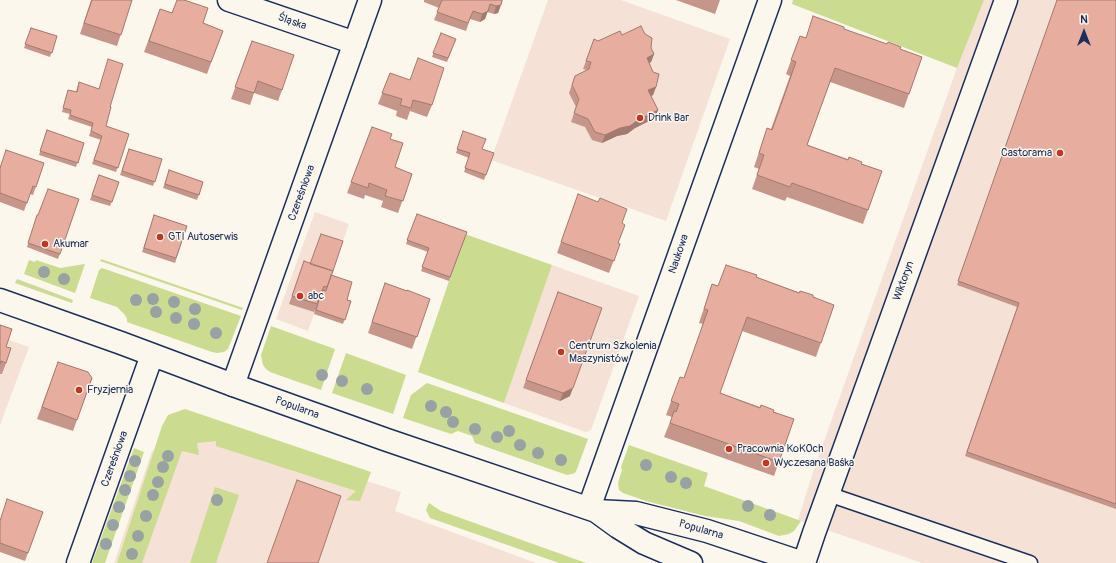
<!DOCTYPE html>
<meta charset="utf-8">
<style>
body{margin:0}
#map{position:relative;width:1116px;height:563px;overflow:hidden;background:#fbf7ec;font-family:Pangolin,sans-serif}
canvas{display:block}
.north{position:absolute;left:1064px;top:12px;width:40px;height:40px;-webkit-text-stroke:3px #fbf7ec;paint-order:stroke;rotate:0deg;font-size:11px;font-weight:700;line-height:16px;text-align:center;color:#1b2f5e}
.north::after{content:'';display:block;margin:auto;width:14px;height:18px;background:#1b2f5e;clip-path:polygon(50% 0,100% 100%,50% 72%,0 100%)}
</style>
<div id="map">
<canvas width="1116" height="563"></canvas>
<div class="north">N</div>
</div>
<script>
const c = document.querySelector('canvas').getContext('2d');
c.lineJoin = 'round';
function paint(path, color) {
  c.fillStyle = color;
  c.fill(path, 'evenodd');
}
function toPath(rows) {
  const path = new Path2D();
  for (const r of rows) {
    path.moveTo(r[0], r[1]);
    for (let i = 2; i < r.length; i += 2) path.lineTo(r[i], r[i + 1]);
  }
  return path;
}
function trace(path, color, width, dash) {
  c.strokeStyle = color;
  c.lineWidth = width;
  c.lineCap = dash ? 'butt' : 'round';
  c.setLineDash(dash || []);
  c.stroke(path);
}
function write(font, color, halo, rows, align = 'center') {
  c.font = font + ' Pangolin,sans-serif';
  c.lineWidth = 3;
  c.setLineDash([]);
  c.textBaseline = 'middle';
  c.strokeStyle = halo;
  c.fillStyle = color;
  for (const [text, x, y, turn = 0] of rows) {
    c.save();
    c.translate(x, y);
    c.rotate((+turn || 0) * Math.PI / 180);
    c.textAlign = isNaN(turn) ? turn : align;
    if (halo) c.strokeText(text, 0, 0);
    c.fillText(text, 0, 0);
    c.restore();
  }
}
paint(toPath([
 [548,0,621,0,730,39,666,221,491,160],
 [984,0,1116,0,1116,563,922,563,798,520,813,472,957,68],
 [315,212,349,224,324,295,321,294,308,331,276,319],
 [552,265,639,296,591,430,586,432,504,403],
 [0,337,29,347,0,425],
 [199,427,401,492,395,511,536,563,114,563,152,451]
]), '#f5e1d5');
paint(toPath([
 [793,0,984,0,957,68,792,4],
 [465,234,552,265,504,403,418,372],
 [101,259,243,308,242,310,100,261],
 [29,260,35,262,36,260,60,268,85,264,75,293,24,274],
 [102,268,241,316,228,349,224,352,217,353,212,352,127,322,127,319,125,315,117,307,90,298,99,270],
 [17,279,73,300,72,303,15,283],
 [271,326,335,349,321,390,270,372,266,369,263,365,261,355],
 [346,353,406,375,393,414,332,393],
 [427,383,588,439,577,469,575,473,572,474,567,475,475,443,472,436,458,431,451,434,403,418,411,395],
 [185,409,371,472,360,501,346,500,356,491,216,446,216,441,197,443,199,455,182,451,142,563,117,563,162,426,168,415],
 [629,445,708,473,704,486,801,521,794,531,789,534,779,536,739,521,705,516,646,501,623,493,619,490,618,483,622,470,621,467],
 [134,448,144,452,105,563,92,563],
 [215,487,239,495,216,563,190,563],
 [429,503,441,511,586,563,559,563,430,518,426,510]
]), '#cbdb8f');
const service = toPath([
 [828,494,1030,563]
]);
const minor = toPath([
 [229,0,355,43],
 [233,385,370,0],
 [589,508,770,0],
 [78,563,152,355],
 [804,563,814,533,1006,0]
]);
const tertiary = toPath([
 [0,300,121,343,233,385,387,440,596,511,636,513,707,531,803,563],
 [596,511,618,527,644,543,691,563]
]);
trace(service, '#1b2f5e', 17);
trace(minor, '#1b2f5e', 25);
trace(tertiary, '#1b2f5e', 25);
trace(service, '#fbf7ec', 14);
trace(minor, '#fbf7ec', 22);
trace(tertiary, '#fbf7ec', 22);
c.fillStyle = '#98a1a4';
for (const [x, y] of [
 [44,272],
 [64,279],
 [153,299],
 [136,300],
 [174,302],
 [195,309],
 [156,312],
 [176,318],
 [194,324],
 [216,333],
 [322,375],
 [342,381],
 [367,389],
 [431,406],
 [446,412],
 [453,422],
 [475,429],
 [509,431],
 [497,437],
 [520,445],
 [538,453],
 [168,456],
 [561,460],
 [135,461],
 [646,465],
 [163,467],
 [130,476],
 [671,477],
 [158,482],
 [686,483],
 [125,490],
 [153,495],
 [217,500],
 [748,506],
 [119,507],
 [770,515],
 [146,516],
 [113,525],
 [138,536],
 [106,544],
 [132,554]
]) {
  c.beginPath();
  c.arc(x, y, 6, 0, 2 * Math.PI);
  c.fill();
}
paint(toPath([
 [91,0,132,0,117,46,80,34],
 [424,0,502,0,502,1,498,13,494,14,487,12,485,19,480,22,470,19,466,31,434,20,439,8,424,2],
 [676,0,720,0,715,14],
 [1057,0,1116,0,1116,509,965,456,1017,307,957,285],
 [160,9,203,23,223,31,207,74,144,52],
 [31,28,57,36,50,57,24,48],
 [844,29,922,57,904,108,830,82,807,145,882,171,863,224,787,197,785,201,752,189,759,169,754,167,767,128,771,129,790,76,786,74,800,36,805,38],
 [441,33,456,39,447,62,432,57],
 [622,35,651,48,654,54,651,62,649,63,656,87,653,95,651,96,658,110,655,118,635,128,627,134,617,136,602,143,592,140,585,127,571,122,576,107,569,93,575,76,587,70,583,69,594,39,598,41],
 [252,41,282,90,278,101,254,93,250,105,231,99],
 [390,73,432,105,427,117,410,111,407,120,396,116,397,111,378,104],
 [79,82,110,107,106,126,129,134,116,172,92,164,101,140,89,136,92,127,68,119,70,114,62,112,68,90,76,92],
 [372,127,390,139,395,167,412,174,398,213,381,207,383,201,365,195,364,199,347,193],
 [47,130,84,143,76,167,39,155],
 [463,131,482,149,494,153,484,180,464,172,469,158,456,153],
 [129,149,162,159,153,186,120,175],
 [44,163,33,195,30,194,24,211,0,202,0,167],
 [169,170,203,182,197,200,163,188],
 [99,175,119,182,110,206,90,200],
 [578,194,622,223,618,243,620,244,609,273,557,253],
 [79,199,58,259,27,247,37,215],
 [417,214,467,232,449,281,421,271,428,252,406,244],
 [154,215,187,226,175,263,142,252],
 [304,261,330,279,347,300,351,301,343,324,314,314,315,309,314,312,289,304],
 [756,277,834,305,816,357,742,331,720,393,794,419,774,476,664,437,672,417,666,415,675,391,684,378,703,324,699,323,712,284,718,286],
 [385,283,430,299,412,349,368,333],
 [558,292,570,396,560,401,523,388],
 [0,325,6,347,6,363,2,374,0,374],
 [58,362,92,378,73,431,37,419],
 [43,512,25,561,0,552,0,520]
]), '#c7968a');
paint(toPath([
 [501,5,498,13,494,14,496,6],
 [488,11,485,19,480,22,482,14],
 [654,54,651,62,644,66,647,58],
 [656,87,653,95,646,98,648,90],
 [658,110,655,118,635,128,627,134,617,136,602,143,605,135],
 [573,388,570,396,560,401,563,393]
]), '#a27a70');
const building = toPath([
 [92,0,132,0,121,35,84,23,92,0],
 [177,0,184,0,208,8,203,23,223,31,211,62,149,41,160,9,172,13,177,0],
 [442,0,502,0,502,1,501,5,496,6,490,4,488,11,482,14,473,11,468,23,437,12,442,0],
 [1057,0,1116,0,1116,504,967,452,1019,303,958,281,1057,0],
 [813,16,844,27,844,29,887,44,888,42,901,47,900,49,922,57,909,94,835,68,807,145,848,160,849,157,862,162,861,164,882,171,868,210,792,183,790,187,757,175,764,155,759,153,767,128,772,130,796,62,791,60,800,36,806,38,813,16],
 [641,26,645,34,652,38,651,48,654,54,647,58,653,72,659,74,656,87,648,90,658,110,638,120,630,126,620,128,605,135,595,132,588,119,574,113,579,99,572,85,575,76,589,69,591,62,586,61,594,39,598,41,620,31,622,35,641,26],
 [31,28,57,36,52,53,25,44,31,28],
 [441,33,456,39,448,58,433,53,441,33],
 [252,41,294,55,282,90,258,81,254,93,235,87,252,41],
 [418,58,444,68,432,105,413,100,411,108,400,105,402,99,382,93,390,73,410,80,418,58],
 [108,59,123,64,110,107,111,107,106,126,129,134,118,168,94,160,102,136,91,131,93,123,70,115,71,110,63,108,68,90,77,92,79,82,99,89,108,59],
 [372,127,392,134,390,139,403,143,395,167,412,174,403,201,385,196,387,190,369,183,368,188,351,182,372,127],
 [47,130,84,143,78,163,40,151,47,130],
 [463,131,486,139,482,149,494,153,486,175,465,168,470,153,457,149,463,131],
 [129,149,162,159,155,182,122,171,129,149],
 [6,150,44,163,36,187,33,186,27,203,0,193,0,168,6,150],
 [169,170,203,182,199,195,165,184,169,170],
 [99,175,119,182,112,202,92,195,99,175],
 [48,189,79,199,60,254,28,243,37,215,38,215,48,189],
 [578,194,598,202,600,198,627,209,622,223,625,225,618,243,620,244,614,261,561,242,578,194],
 [417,214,467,232,450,277,422,267,429,248,407,240,417,214],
 [154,215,187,226,176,258,144,248,154,215],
 [321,234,343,241,333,271,310,264,321,234],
 [304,261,333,271,327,287,324,286,317,304,292,296,304,261],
 [726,265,757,275,756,277,799,293,800,291,813,295,813,297,834,305,821,343,747,317,720,393,760,408,761,405,774,410,773,412,794,419,779,462,670,423,674,411,676,412,679,404,671,401,680,377,684,378,708,310,704,309,712,284,718,286,726,265],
 [331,275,352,282,347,300,351,301,345,320,316,310,322,290,326,291,331,275],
 [385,283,407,291,407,290,430,299,417,337,372,322,385,283],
 [558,292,602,308,573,388,563,393,526,380,558,292],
 [0,325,12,329,6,347,11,348,6,363,1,361,0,364,0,325],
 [58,362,88,372,92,378,77,420,42,407,58,362],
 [297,480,341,496,318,563,267,563,297,480],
 [7,499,43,512,28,553,0,543,0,521,7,499]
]);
paint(building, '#e7aea0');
trace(building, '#a27a70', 1);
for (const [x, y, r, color] of [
 [640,118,4,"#c8321e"],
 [1060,153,4,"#c8321e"],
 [160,237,4,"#c8321e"],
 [45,244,4,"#c8321e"],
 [300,296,4,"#c8321e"],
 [561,352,4,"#c8321e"],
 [79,390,4,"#c8321e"],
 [729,449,4,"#c8321e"],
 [766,463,4,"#c8321e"]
]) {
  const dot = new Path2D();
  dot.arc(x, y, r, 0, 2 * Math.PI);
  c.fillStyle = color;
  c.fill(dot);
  trace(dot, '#fbf7ec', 1.5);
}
write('11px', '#1b2f5e', '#fbf7ec', [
 ["Śląska",292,22,19],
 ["Czereśniowa",302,193,-70],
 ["Naukowa",679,254,-71],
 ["Wiktoryn",904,281,-70],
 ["Popularna",297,408,20],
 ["Czereśniowa",115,459,-70],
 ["Popularna",701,530,16]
]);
write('11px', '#1b2f5e', '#fbf7ec', [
 ["Drink Bar",648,118],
 ["Castorama",1052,153,"right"],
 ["GTI Autoserwis",168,237],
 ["Akumar",53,244],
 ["abc",308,296],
 ["Centrum Szkolenia",569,346],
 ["Maszynistów",569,359],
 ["Fryzjernia",87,390],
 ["Pracownia KoKOch",737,449],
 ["Wyczesana Baśka",774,463]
], 'left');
</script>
